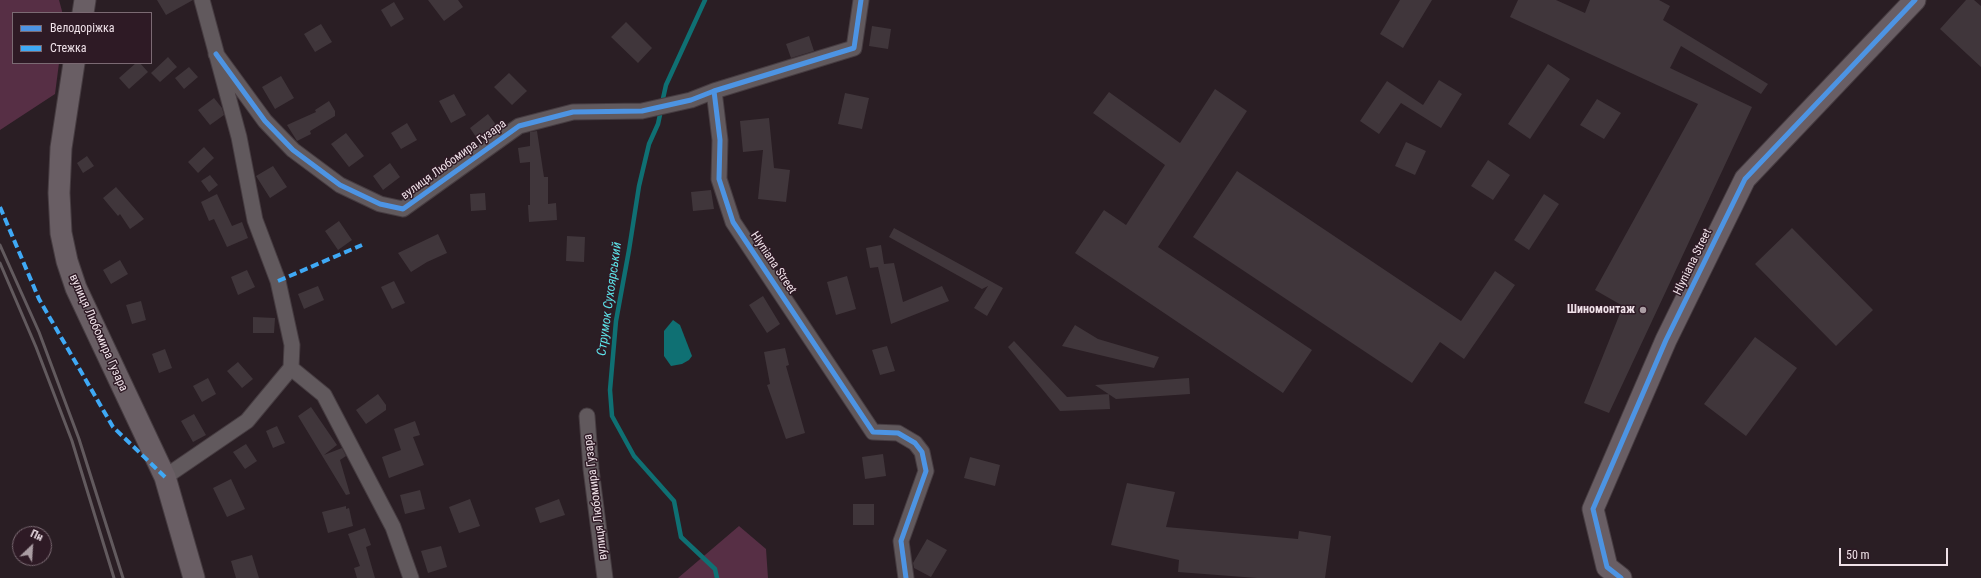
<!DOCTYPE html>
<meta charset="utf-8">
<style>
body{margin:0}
#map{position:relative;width:1981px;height:578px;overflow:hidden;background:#2a1e24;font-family:"Roboto Condensed",sans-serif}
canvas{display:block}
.legend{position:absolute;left:12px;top:12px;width:140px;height:52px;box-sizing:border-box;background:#2e1a25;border:1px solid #7b6a73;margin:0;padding:5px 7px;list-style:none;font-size:12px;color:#efe1e8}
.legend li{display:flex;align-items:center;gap:8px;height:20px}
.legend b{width:20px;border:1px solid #7b6a73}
.north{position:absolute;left:12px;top:526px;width:40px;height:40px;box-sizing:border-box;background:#2e1a25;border:1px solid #7b6a73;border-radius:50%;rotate:25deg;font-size:11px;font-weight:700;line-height:16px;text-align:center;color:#efe1e8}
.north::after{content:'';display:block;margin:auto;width:14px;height:18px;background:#aa9da3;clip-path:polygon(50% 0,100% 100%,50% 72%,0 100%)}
.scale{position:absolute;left:1839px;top:548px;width:109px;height:18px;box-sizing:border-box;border:2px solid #efe1e8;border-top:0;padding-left:5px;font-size:12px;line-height:14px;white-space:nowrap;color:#efe1e8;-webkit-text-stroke:3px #2e1a25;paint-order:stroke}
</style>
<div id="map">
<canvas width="1981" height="578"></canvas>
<ul class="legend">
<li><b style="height:5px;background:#4d94e3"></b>Велодоріжка</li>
<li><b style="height:5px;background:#3fa9f5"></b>Стежка</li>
</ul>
<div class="north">Пн</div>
<div class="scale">50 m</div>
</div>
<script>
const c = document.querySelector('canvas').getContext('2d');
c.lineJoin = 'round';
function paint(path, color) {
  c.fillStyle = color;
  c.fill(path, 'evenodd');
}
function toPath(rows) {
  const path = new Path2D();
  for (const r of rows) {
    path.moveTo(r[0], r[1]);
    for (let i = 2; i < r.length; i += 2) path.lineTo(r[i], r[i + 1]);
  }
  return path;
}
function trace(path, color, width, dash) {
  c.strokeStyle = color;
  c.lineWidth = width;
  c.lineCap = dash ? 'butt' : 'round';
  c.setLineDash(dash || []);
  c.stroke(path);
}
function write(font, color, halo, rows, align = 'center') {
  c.font = font + ' "Roboto Condensed",sans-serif';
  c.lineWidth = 3;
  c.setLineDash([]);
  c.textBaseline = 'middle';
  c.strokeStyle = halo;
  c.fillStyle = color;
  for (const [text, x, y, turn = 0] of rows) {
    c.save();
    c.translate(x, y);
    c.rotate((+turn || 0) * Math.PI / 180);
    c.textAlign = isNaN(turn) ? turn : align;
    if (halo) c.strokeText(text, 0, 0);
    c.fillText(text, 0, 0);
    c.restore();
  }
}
paint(toPath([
 [0,0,59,0,62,11,62,13,13,13,13,63,59,63,55,94,0,130],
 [739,526,766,549,768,578,678,578]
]), '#572f45');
paint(toPath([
 [673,320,680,325,692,356,689,360,682,364,671,366,664,356,664,331]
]), '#0f7073');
trace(toPath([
 [662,103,666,85,705,0],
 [661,110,658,124,649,144,639,186,629,250,616,321,610,390,612,416,634,456,674,501,681,537,715,569,717,578]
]), '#0f7073', 4.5);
paint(toPath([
 [157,0,193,0,166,15],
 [428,0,458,0,463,7,444,21],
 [1400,0,1432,0,1403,48,1380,34],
 [1518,0,1556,0,1585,13,1590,0,1659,0,1670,6,1663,20,1768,84,1761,94,1681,46,1670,68,1752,107,1609,413,1584,403,1623,306,1595,290,1698,104,1510,17],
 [1966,0,1974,0,1981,6,1981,67,1940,29],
 [394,2,404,19,391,27,381,10],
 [626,22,652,48,638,63,611,37],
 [321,24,332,42,315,52,304,34],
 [872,26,891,29,888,49,869,46],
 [809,36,814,51,791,58,786,44],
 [168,57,177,67,160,82,151,73],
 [136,63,140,63,148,72,129,89,119,78],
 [1548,64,1570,79,1530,139,1508,124],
 [189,67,198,77,184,89,175,78],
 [509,73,527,91,512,105,494,87],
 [281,76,294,98,275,109,262,87],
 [1439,80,1462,94,1441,128,1401,103,1379,134,1360,121,1387,81,1423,105],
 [1215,89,1247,111,1158,247,1312,350,1283,393,1075,253,1104,210,1126,225,1165,165,1093,113,1109,92,1180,143],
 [845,93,869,98,862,129,838,124],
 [454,94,466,115,451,123,439,101],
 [214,98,222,108,224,115,210,125,198,110],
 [1597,99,1621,113,1604,139,1580,125],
 [329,101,335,111,335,116,310,131,311,134,297,141,287,125,316,112,315,110],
 [488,114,497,126,478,140,470,128],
 [769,118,774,168,790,170,786,202,758,199,763,150,743,152,740,121],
 [407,123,417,140,401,149,391,133],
 [537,131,544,177,548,177,548,204,556,203,557,220,529,222,528,205,530,205,530,162,520,163,518,148,530,146,530,132],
 [346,133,364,156,349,167,331,144],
 [1406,142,1426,151,1415,175,1395,166],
 [204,147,214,158,198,173,188,162],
 [87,156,94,166,83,173,77,163],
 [1488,160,1510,175,1493,200,1471,186],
 [390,163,400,177,383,190,373,176],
 [273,166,287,187,270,198,256,176],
 [1237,171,1461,321,1495,271,1515,285,1464,359,1440,342,1412,383,1193,237],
 [210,175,218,185,209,192,201,181],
 [116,187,144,219,130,229,120,214,118,216,103,198],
 [711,190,714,209,693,211,691,192],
 [485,193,486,210,471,211,470,194],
 [217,194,232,226,242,222,248,238,227,247,214,219,209,221,201,202],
 [1544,194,1559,204,1529,250,1514,240],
 [339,221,352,240,338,250,325,231],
 [894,228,1003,288,987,316,974,308,988,286,982,289,889,237],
 [1792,228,1873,310,1836,346,1755,264],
 [438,234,447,253,427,262,411,272,398,253],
 [567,236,585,237,584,262,566,261],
 [881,245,884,264,894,263,903,302,942,286,949,301,891,324,878,267,870,268,866,248],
 [120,260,128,274,111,284,103,270],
 [247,270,255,287,238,295,231,277],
 [847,276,856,309,836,315,827,282],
 [394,281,405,303,392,309,381,287],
 [318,286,324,300,304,309,298,294],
 [763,296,780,324,767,333,749,305],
 [141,301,146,320,132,324,126,305],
 [253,317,275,318,274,333,253,333],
 [1075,325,1098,339,1159,357,1154,368,1062,346],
 [1755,337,1797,368,1746,436,1704,404],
 [1014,341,1067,397,1109,394,1110,409,1060,411,1008,347],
 [887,346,895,371,880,375,872,350],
 [785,348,789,365,786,366,805,433,786,439,767,385,770,384,764,352],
 [165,349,172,368,159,373,152,354],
 [238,362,253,379,242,388,227,371],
 [208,378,216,394,202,402,193,386],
 [1189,378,1190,394,1116,399,1095,385],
 [378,394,386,405,386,410,366,424,356,410],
 [311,407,337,445,324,455,342,448,346,456,340,460,350,494,346,495,298,416],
 [194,414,206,435,193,442,181,421],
 [415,421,420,435,413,437,424,465,389,478,382,457,401,450,394,429],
 [277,426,285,443,273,448,266,431],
 [246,444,257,461,245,469,233,452],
 [883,454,886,476,865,479,862,457],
 [970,457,1000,465,995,486,964,478],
 [231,479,245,509,227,517,213,488],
 [1127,483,1175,492,1166,527,1298,539,1299,531,1331,536,1325,578,1257,578,1178,572,1179,560,1111,545],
 [420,490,425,509,405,514,400,495],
 [470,499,480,526,459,533,449,507],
 [559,499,565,515,540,523,535,508],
 [853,504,874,504,874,525,853,525],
 [346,506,346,509,349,508,353,526,328,533,322,512],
 [365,528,371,545,366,547,375,578,357,578,354,568,360,566,348,534],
 [927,539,947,550,931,577,914,568,913,563],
 [441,546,447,567,428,573,421,551],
 [252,555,259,578,236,578,231,561]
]), '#40363b');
const street = toPath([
 [861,0,854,48,714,91,720,140,719,179,733,222,873,432,898,433,915,443,922,452,926,471,901,541,906,578],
 [216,54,265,121,293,150,340,185,380,204,403,209,519,126,573,112,642,111,691,100,714,91],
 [291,368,324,395,393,527,411,578],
 [587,416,591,469,605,578],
 [165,477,247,421,291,368,292,345,278,281,255,220,239,137,202,0]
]);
const secondary = toPath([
 [83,13,85,0],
 [74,63,61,148,59,193,61,233,67,261,76,288,165,477,194,578],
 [1621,578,1607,567,1593,509,1666,340,1745,179,1915,0]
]);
trace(street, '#463c41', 17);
trace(secondary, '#463c41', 23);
trace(street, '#61595d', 15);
trace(secondary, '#695e64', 21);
trace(toPath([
 [0,245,39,332,79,439,123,578],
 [0,263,36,347,72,441,114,578]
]), '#625a5e', 3);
trace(toPath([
 [0,207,39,299,113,427,165,477],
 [278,281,362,245]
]), '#3fa9f5', 4, [8, 4]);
trace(toPath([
 [861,0,854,48,714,91,720,140,719,179,733,222,873,432,898,433,915,443,922,452,926,471,901,541,906,578],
 [216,54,265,121,293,150,340,185,380,204,403,209,519,126,573,112,642,111,691,100,714,91],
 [1621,578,1607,567,1593,509,1666,340,1745,179,1915,0]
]), '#4d94e3', 5);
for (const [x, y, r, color] of [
 [1643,310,4,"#aa9da3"]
]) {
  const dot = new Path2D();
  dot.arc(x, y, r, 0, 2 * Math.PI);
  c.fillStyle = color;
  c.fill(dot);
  trace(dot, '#2e1a25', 1.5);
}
write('12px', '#efe1e8', '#2e1a25', [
 ["вулиця Любомира Гузара",454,160,-36],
 ["Hlyniana Street",1693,262,-64],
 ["Hlyniana Street",773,263,56],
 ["вулиця Любомира Гузара",98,333,66],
 ["вулиця Любомира Гузара",596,497,-97]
]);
write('bold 12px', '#efe1e8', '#2e1a25', [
 ["Шиномонтаж",1635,310]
], 'right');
write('italic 13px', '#5ce2e7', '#2e1a25', [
 ["Струмок Сухоярський",610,299,-82]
]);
</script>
